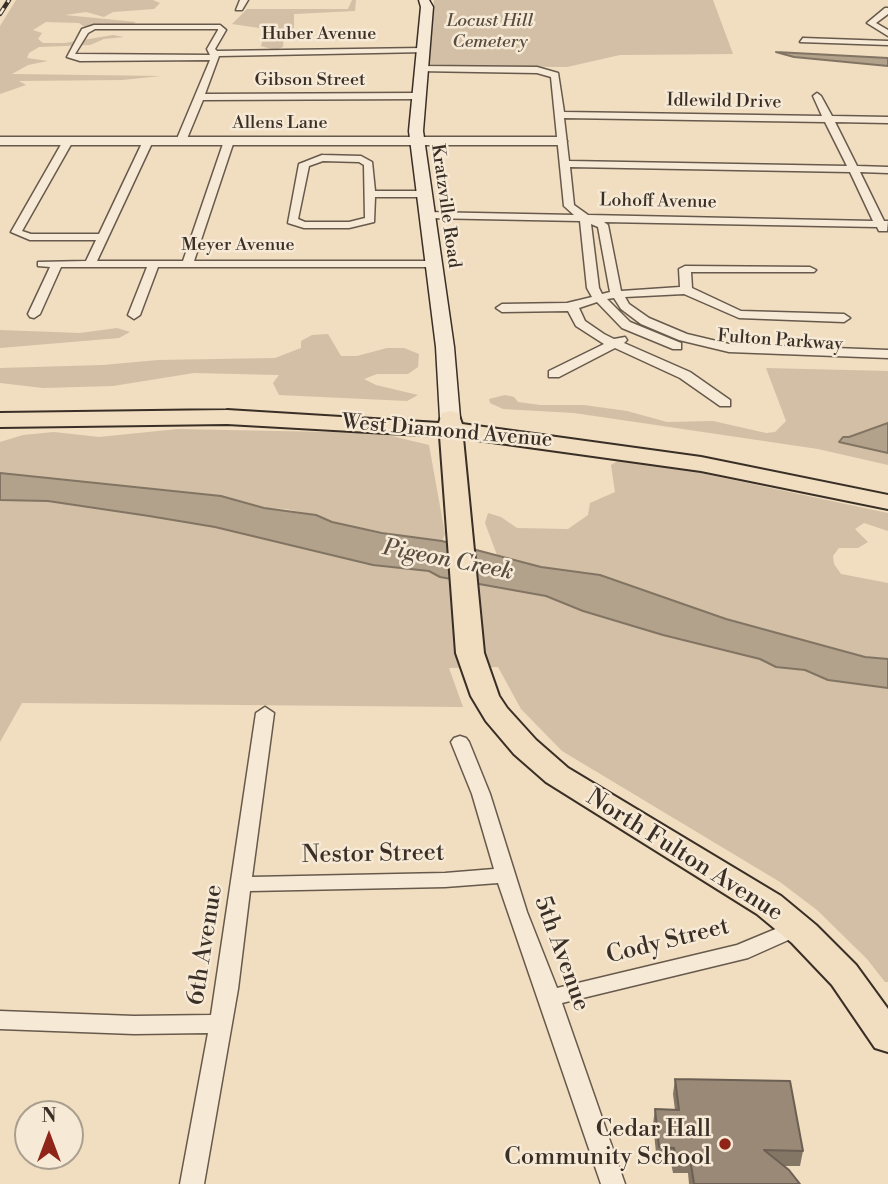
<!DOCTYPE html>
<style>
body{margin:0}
#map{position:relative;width:888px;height:1184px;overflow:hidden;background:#f1ddbf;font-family:"Libre Bodoni",serif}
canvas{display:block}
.north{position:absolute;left:14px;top:1100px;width:70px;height:70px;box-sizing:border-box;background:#f6e9d5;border:2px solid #aa9f8f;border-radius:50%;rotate:0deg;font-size:19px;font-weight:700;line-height:28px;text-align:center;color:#392f26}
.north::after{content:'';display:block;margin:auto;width:24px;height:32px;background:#8f2418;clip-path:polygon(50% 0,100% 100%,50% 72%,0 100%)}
</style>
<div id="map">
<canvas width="888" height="1184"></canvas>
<div class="north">N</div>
</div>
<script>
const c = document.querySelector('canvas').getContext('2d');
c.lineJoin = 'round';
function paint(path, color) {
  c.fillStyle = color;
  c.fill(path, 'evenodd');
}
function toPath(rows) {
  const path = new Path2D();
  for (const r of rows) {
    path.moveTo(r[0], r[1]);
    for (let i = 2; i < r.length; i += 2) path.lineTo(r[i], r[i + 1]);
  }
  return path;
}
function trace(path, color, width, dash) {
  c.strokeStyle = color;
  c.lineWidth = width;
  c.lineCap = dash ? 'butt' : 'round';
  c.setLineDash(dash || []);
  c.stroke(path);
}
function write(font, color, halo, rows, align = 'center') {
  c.font = font + ' "Libre Bodoni",serif';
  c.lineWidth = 5;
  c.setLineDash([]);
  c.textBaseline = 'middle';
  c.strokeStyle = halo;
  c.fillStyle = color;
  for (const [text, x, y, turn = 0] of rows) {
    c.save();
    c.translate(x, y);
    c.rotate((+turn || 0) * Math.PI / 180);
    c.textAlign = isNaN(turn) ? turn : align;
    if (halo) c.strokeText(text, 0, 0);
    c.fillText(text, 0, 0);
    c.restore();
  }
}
paint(toPath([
 [16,0,153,0,160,3,154,9,113,12,104,17,86,12,65,15,136,22,133,24,83,26,79,23,46,22,33,30,42,33,38,39,43,43,65,43,113,35,124,37,104,39,90,45,39,47,29,53,27,58,48,61,28,65,12,74,161,76,122,80,19,81,26,85,0,94,0,26],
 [352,0,356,0,355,11,294,14,294,28,284,36,283,47,275,50,261,46,266,29,232,24,247,9,348,9],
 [434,0,713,0,733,54,620,55,567,67,427,66],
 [117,328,130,332,119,338,0,348,0,330,80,333],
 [328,334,341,356,357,356,387,348,404,348,419,354,418,367,408,374,377,374,364,379,376,385,418,395,407,401,279,395,273,383,279,375,194,373,113,386,43,388,0,383,0,368,103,365,158,360,275,358,301,348,301,341,312,335],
 [766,368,888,371,888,465,818,449,676,428,574,413,503,409,490,403,489,399,505,395,514,397,518,402,540,405,584,405,627,411,667,422,713,421,766,433,775,432,786,421],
 [178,429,379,433,429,445,445,534,442,541,429,541,332,522,316,515,286,509,264,508,221,496,0,473,0,442,23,435,54,432,99,437],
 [619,460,682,469,888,513,888,531,864,523,855,529,868,542,858,548,839,548,833,556,834,564,841,574,888,583,888,659,865,657,726,619,600,575,541,567,497,555,485,523,488,513,501,517,517,528,568,529,588,515,590,503,615,492,611,465],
 [0,500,48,501,149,516,215,527,373,565,429,571,440,577,546,596,583,611,663,635,760,659,776,667,805,670,828,680,888,688,888,982,885,982,867,959,817,910,780,882,562,751,521,709,498,667,449,668,463,707,22,703,0,742]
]), '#d2bfa5');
const water = toPath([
 [776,52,888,58,888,66,794,57,776,52],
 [888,423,888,453,839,442,843,437,849,437,888,423],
 [0,473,221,496,264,508,316,515,332,522,382,533,442,541,541,567,600,575,726,619,865,657,888,659,888,688,828,680,805,670,776,667,760,659,663,635,583,611,546,596,440,577,429,571,373,565,215,527,149,516,48,501,0,500,0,473]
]);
paint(water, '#b2a28b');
trace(water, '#827463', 2);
const minor = toPath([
 [240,0,248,0,242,10,236,10,240,0],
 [885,8,888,8,888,14,876,23,888,30,888,36,867,23,885,8],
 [94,25,220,25,226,30,215,49,217,51,423,48,426,48,426,52,219,56,205,94,418,93,422,96,418,99,203,100,186,141,181,144,176,141,210,60,80,61,67,57,82,29,94,25],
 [95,29,218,29,218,30,207,49,210,55,75,54,88,33,95,29],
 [803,38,888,41,888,45,800,42,803,38],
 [421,66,537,67,558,73,564,112,822,116,813,96,817,93,821,96,832,116,888,117,888,123,835,122,857,166,888,167,888,173,860,172,884,221,888,221,887,231,879,231,877,227,604,222,608,225,621,291,680,287,679,269,685,266,810,267,816,270,814,272,691,272,692,288,741,311,844,314,850,318,844,322,739,318,684,294,625,297,629,304,649,318,687,334,729,344,888,350,888,358,729,352,679,340,641,324,621,309,614,298,607,299,630,322,681,343,681,349,673,349,622,328,597,302,579,308,585,321,604,334,614,339,625,337,627,340,624,343,690,372,730,400,730,406,720,406,680,378,615,348,559,377,549,377,549,371,604,344,576,326,568,311,502,312,496,308,502,304,567,303,592,297,587,288,580,221,427,218,422,215,427,212,574,215,564,206,551,77,537,73,418,71,418,67,421,66],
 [564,118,825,122,847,166,569,161,564,118],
 [570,167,850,172,873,221,588,215,574,205,570,167],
 [591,224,598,227,610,292,602,294,599,288,591,224],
 [148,138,153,141,97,261,183,261,224,141,229,138,234,141,194,261,433,261,439,264,433,267,158,267,140,315,134,319,128,315,147,267,61,267,40,314,34,318,30,317,28,314,50,267,38,266,38,262,86,261,96,240,30,240,11,232,63,141,68,138,73,141,22,231,31,234,99,234,143,141,148,138],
 [322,155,361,156,372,162,375,191,424,191,429,194,424,197,375,197,374,222,349,228,304,228,288,223,299,164,322,155],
 [323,161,359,162,364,165,365,218,349,222,305,222,298,219,309,166,323,161],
 [265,707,274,713,252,877,445,873,494,869,472,794,451,742,454,738,460,736,466,738,469,742,490,794,527,912,557,988,737,945,790,923,797,920,804,923,807,928,804,933,748,958,562,1003,625,1184,601,1184,498,883,445,887,250,891,238,989,204,1184,180,1184,208,1033,134,1034,0,1029,0,1011,134,1016,211,1015,256,713,265,707]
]);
const tertiary = toPath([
 [0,137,561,137,567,141,561,145,0,145,0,137]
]);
const secondary = toPath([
 [419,0,429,0,433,7,423,131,454,347,460,418,450,424,440,418,436,347,409,131,421,7,419,0]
]);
const primary = toPath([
 [227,410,439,423,442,413,450,411,458,413,462,424,701,457,888,495,888,509,701,471,463,438,484,653,499,696,507,708,536,740,568,768,781,896,816,925,856,965,888,1009,888,1052,875,1048,832,985,792,943,757,914,546,782,514,754,486,721,471,696,456,653,440,436,227,424,0,427,0,413,227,410]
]);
trace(minor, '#675a4c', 3);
trace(tertiary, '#675a4c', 3);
trace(secondary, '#392f26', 3);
trace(primary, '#392f26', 4);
paint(minor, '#f6e9d5');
paint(tertiary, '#f6e9d5');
paint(secondary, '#f6e9d5');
paint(primary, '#f1ddbf');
const rail = toPath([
 [0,14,9,0]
]);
trace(rail, '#392f26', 4.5);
trace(rail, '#f6e9d5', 2.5, [7]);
paint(toPath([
 [675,1079,803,1151,800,1166,784,1166,800,1184,689,1184,688,1173,673,1173,671,1163,657,1162,653,1124,655,1109,675,1110,673,1094]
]), '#847665');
const building = toPath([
 [675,1079,790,1081,803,1151,764,1150,789,1170,800,1184,694,1184,690,1158,675,1158,674,1148,659,1147,655,1109,679,1110,675,1079]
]);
paint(building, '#998976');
trace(building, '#6b6053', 2);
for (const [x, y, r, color] of [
 [725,1144,7,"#8f2418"]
]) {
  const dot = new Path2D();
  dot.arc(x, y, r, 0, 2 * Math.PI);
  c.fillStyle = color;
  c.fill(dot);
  trace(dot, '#f6e9d5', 2.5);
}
write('italic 18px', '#584c3f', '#f6e9d5', [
 ["Locust Hill",490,22],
 ["Cemetery",490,43]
]);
write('18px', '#392f26', '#f6e9d5', [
 ["Huber Avenue",319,35],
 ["Gibson Street",310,81],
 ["Idlewild Drive",724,102,1],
 ["Allens Lane",280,124],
 ["Lohoff Avenue",658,202,1],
 ["Kratzville Road",445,206,82],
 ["Meyer Avenue",238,246],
 ["Fulton Parkway",780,341,4]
]);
write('21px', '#392f26', '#f6e9d5', [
 ["West Diamond Avenue",447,432,5]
]);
write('italic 23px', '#574c3f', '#f6e9d5', [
 ["Pigeon Creek",448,561,11]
]);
write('24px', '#392f26', '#f6e9d5', [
 ["Nestor Street",373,855,-1],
 ["North Fulton Avenue",684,856,32],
 ["Cody Street",668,942,-14],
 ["6th Avenue",206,945,-81],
 ["5th Avenue",561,954,70]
]);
write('24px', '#392f26', '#f6e9d5', [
 ["Cedar Hall",711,1130],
 ["Community School",711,1158]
], 'right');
</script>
